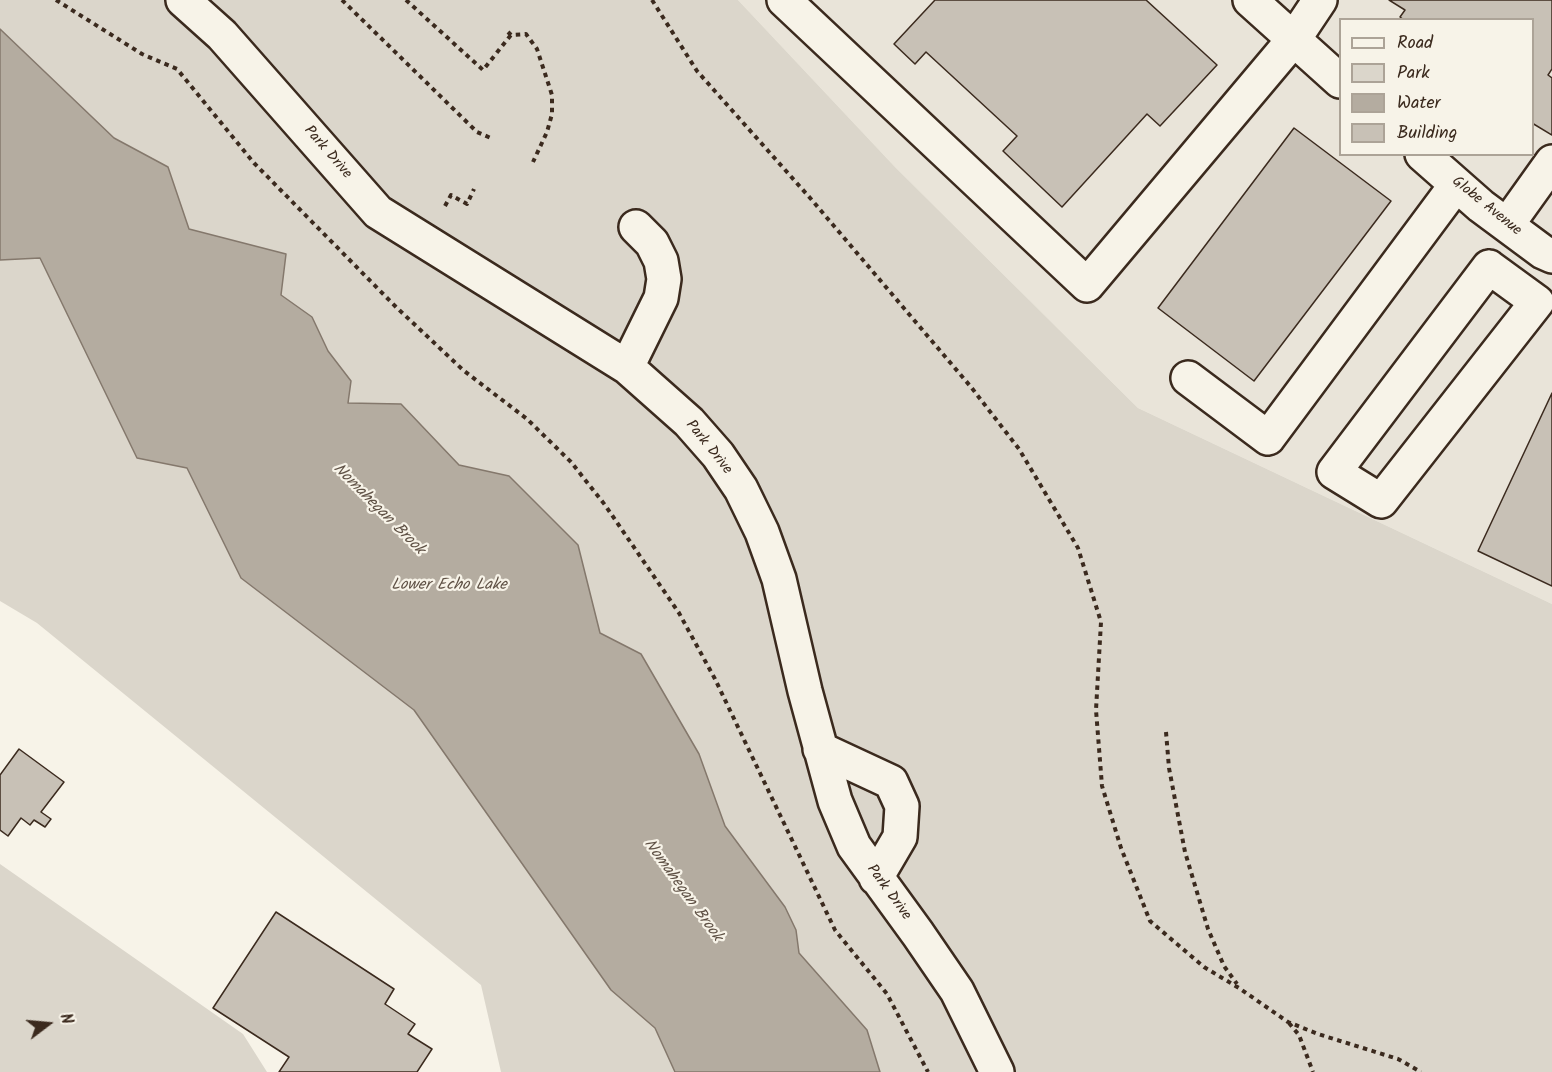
<!DOCTYPE html>
<style>
body{margin:0}
#map{position:relative;width:1552px;height:1072px;overflow:hidden;background:#f7f3e8;font-family:Kalam,sans-serif}
canvas{display:block}
.legend{position:absolute;left:1339px;top:18px;width:195px;height:138px;box-sizing:border-box;background:#f7f3e8;border:2px solid #aca397;margin:0;padding:8px 10px;list-style:none;font-size:18px;color:#3b2a1e}
.legend li{display:flex;align-items:center;gap:12px;height:30px}
.legend b{width:30px;border:2px solid #aca397}
.north{position:absolute;left:18px;top:994px;width:60px;height:60px;-webkit-text-stroke:4px #f7f3e8;paint-order:stroke;rotate:74deg;font-size:16px;font-weight:700;line-height:24px;text-align:center;color:#3b2a1e}
.north::after{content:'';display:block;margin:auto;width:21px;height:27px;background:#3b2a1e;clip-path:polygon(50% 0,100% 100%,50% 72%,0 100%)}
</style>
<div id="map">
<canvas width="1552" height="1072"></canvas>
<ul class="legend">
<li><b style="height:8px;background:#f7f3e8"></b>Road</li>
<li><b style="height:16px;background:#dbd6cb"></b>Park</li>
<li><b style="height:16px;background:#b4aca0"></b>Water</li>
<li><b style="height:16px;background:#c8c1b6"></b>Building</li>
</ul>
<div class="north">N</div>
</div>
<script>
const c = document.querySelector('canvas').getContext('2d');
c.lineJoin = 'round';
function paint(path, color) {
  c.fillStyle = color;
  c.fill(path, 'evenodd');
}
function toPath(rows) {
  const path = new Path2D();
  for (const r of rows) {
    path.moveTo(r[0], r[1]);
    for (let i = 2; i < r.length; i += 2) path.lineTo(r[i], r[i + 1]);
  }
  return path;
}
function trace(path, color, width, dash) {
  c.strokeStyle = color;
  c.lineWidth = width;
  c.lineCap = dash ? 'butt' : 'round';
  c.setLineDash(dash || []);
  c.stroke(path);
}
function write(font, color, halo, rows, align = 'center') {
  c.font = font + ' Kalam,sans-serif';
  c.lineWidth = 4.5;
  c.setLineDash([]);
  c.textBaseline = 'middle';
  c.strokeStyle = halo;
  c.fillStyle = color;
  for (const [text, x, y, turn = 0] of rows) {
    c.save();
    c.translate(x, y);
    c.rotate((+turn || 0) * Math.PI / 180);
    c.textAlign = isNaN(turn) ? turn : align;
    if (halo) c.strokeText(text, 0, 0);
    c.fillText(text, 0, 0);
    c.restore();
  }
}
paint(toPath([
 [738,0,1552,0,1552,604,1138,408,896,168],
 [1340,20,1532,20,1532,154,1340,154]
]), '#e9e4d9');
paint(toPath([
 [0,0,738,0,896,168,1138,408,1552,604,1552,1072,501,1072,481,985,37,623,0,601],
 [0,864,243,1034,267,1072,0,1072]
]), '#dbd6cb');
const water = toPath([
 [0,29,114,138,168,167,189,229,286,254,281,295,312,317,328,351,351,381,348,403,401,404,459,465,509,476,578,545,600,633,641,654,699,754,725,826,785,907,796,930,799,953,867,1030,880,1072,675,1072,655,1028,611,990,414,710,241,578,187,468,137,458,40,258,0,260,0,29]
]);
paint(water, '#b4aca0');
trace(water, '#84786c', 1.5);
const building = toPath([
 [935,0,1146,0,1217,65,1160,126,1147,114,1062,207,1003,151,1017,136,926,52,915,64,894,44,935,0],
 [1389,0,1552,0,1552,69,1548,75,1552,78,1552,135,1532,123,1532,20,1404,20,1400,17,1405,10,1389,0],
 [1294,128,1391,201,1254,381,1158,308,1294,128],
 [1552,393,1552,586,1478,551,1552,393],
 [19,749,64,782,41,812,51,819,45,827,34,820,30,825,21,818,8,836,0,830,0,775,19,749],
 [276,912,394,989,385,1004,415,1024,408,1034,432,1049,417,1072,279,1072,289,1057,213,1008,276,912]
]);
paint(building, '#c8c1b6');
trace(building, '#3b2a1e', 1.5);
const minor = toPath([
 [183,0,222,35,378,212,627,367,689,422,718,455,741,489,762,532,779,579,805,691,835,801,854,846,918,934,957,991,997,1072],
 [784,0,1087,285,1294,39,1320,0],
 [1250,0,1340,81],
 [1422,154,1481,206,1543,252,1552,256],
 [1507,225,1552,162],
 [1489,267,1537,302,1381,501,1334,472,1489,267],
 [627,367,661,298,664,279,661,261,652,243,636,227],
 [1188,378,1268,438,1456,185],
 [820,749,891,782,902,806,900,837,876,878]
]);
trace(minor, '#3b2a1e', 38);
trace(toPath([
 [56,0,142,54,177,69,254,163,396,307,463,370,527,419,571,462,605,505,679,613,715,679,835,930,887,994,928,1072],
 [342,0,477,132,493,139],
 [406,0,483,70,511,35],
 [652,0,697,71,811,199,971,387,1019,449,1078,548,1101,622,1096,710,1102,786,1121,848,1150,921,1204,967,1239,988,1288,1022,1318,1034,1398,1059,1421,1072],
 [508,32,511,35,526,34,537,49,552,95,552,114,547,132,533,162],
 [445,206,451,195,467,204,474,189],
 [1166,732,1169,768,1185,852,1208,929,1224,966,1237,984],
 [1289,1023,1299,1035,1313,1072]
]), '#3b2a1e', 4, [4.5, 4.5]);
trace(minor, '#f7f3e8', 33);
write('15px', '#3b2a1e', '#f7f3e8', [
 ["Park Drive",327,153,49],
 ["Globe Avenue",1486,207,39],
 ["Park Drive",708,448,51],
 ["Park Drive",888,893,54]
]);
write('italic 16px', '#5f5145', '#f7f3e8', [
 ["Nomahegan Brook",378,510,45],
 ["Lower Echo Lake",449,586],
 ["Nomahegan Brook",682,891,54]
]);
</script>
